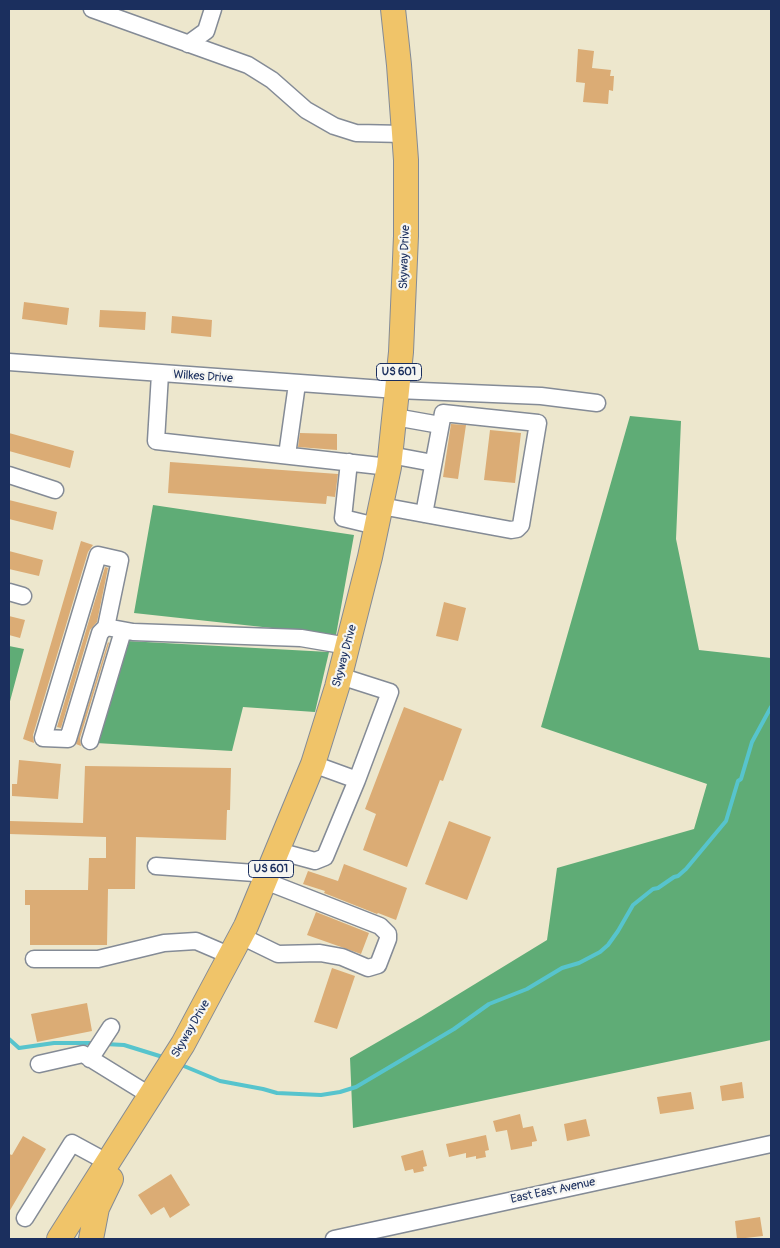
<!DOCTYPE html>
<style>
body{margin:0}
#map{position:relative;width:780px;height:1248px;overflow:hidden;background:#ede7cd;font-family:Pangolin,sans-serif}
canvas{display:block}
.frame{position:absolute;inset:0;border:10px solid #1b2f5e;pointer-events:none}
</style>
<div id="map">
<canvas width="780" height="1248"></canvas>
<div class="frame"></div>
</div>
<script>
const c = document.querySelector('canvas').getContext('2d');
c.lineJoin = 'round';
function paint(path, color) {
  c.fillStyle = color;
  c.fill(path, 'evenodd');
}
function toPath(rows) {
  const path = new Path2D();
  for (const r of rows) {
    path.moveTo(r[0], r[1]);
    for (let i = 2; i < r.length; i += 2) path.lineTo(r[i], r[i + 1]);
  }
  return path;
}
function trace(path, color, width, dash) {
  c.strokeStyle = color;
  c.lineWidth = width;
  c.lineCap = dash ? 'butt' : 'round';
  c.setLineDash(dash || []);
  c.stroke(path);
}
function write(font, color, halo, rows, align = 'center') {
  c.font = font + ' Pangolin,sans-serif';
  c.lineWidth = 4.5;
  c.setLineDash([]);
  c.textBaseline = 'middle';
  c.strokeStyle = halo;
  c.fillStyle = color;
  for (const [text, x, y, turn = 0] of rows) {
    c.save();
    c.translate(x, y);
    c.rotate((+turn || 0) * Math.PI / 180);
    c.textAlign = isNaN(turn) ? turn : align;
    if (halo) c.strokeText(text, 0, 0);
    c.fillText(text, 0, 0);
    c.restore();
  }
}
paint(toPath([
 [630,416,681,421,676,539,699,650,771,658,771,1040,353,1128,350,1058,421,1017,547,940,557,868,694,829,707,784,541,727],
 [153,505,354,535,336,635,134,613],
 [127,641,329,652,315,712,243,707,232,751,96,743],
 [9,646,24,649,9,705]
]), '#5fac76');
trace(toPath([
 [9,1039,19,1048,54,1043,96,1043],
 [105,1044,124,1045,166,1058],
 [179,1064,220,1081,263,1089,277,1093,321,1095,340,1092,356,1087,454,1029,489,1004,527,989,562,968,579,963,600,952,608,945,618,931,633,905,653,889,658,888,674,877,678,876,686,869,726,821,738,781,741,779,752,742,771,707]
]), '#57c4cd', 4);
paint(toPath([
 [578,49,594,51,592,68,611,70,610,76,614,76,613,91,609,90,608,104,583,102,585,83,576,82],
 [24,302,69,308,67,325,22,319],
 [100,310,146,312,145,330,99,327],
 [172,316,212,320,211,337,171,333],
 [451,424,466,425,458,479,443,477],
 [490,430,521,433,515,483,484,480],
 [9,433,74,451,70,468,9,451],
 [300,433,337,434,337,450,298,447],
 [170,462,338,474,335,497,327,496,326,504,168,493],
 [9,500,57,512,53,530,9,519],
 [81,541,93,545,88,552,33,735,34,743,23,739],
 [9,551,43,560,39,576,9,569],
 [105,567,108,568,97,622,90,630,61,728,57,727],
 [444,602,466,608,458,641,436,636],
 [9,616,25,620,20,638,9,635],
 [108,642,109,643,80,738,81,746,76,744],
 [404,707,462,729,443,781,440,780,407,867,363,850,376,814,365,809],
 [19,760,61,764,58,799,12,796,12,784,17,784],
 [85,766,231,768,230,810,227,810,226,840,136,837,135,889,108,889,107,945,30,945,30,905,25,905,25,890,88,890,89,858,106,858,106,837,9,834,9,821,83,823],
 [449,821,491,837,467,900,425,884],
 [344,864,407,888,396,920,378,913,377,914,324,893,325,891,303,884,308,871,338,881],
 [316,912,369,933,361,954,307,935],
 [332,968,355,976,337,1029,314,1022],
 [87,1003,92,1031,37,1042,31,1014],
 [742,1082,744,1098,722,1101,720,1086],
 [691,1092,694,1109,660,1114,657,1097],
 [520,1114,523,1128,533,1126,537,1141,532,1142,532,1146,511,1150,507,1130,496,1132,493,1121],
 [586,1119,590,1136,567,1141,564,1124],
 [486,1135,489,1150,485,1151,486,1157,476,1159,476,1156,466,1158,466,1153,449,1157,446,1144],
 [23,1136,46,1149,9,1212,9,1154,12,1155],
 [423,1150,427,1166,423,1167,424,1171,414,1173,413,1169,405,1171,401,1156],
 [171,1174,190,1205,170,1218,164,1207,151,1215,138,1195],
 [760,1217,763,1236,737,1239,735,1221]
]), '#dbac75');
const minor = toPath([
 [92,9,248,65,272,80,306,110,334,126,356,133,405,134],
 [188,44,206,31,213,9],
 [9,362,397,390,541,396,597,403],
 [160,374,156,441,389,467],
 [395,417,440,425],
 [287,455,297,384],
 [390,455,433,463],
 [349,462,343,518,376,526],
 [9,475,55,490],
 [381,506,511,530,517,529,521,525,538,423,443,413,424,514],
 [9,592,23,596],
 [106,627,100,633,68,739,43,738,98,555,120,560,106,627,133,632,301,638,348,646],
 [90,741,123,631],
 [313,764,357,780],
 [278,851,315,861,325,857,357,780,390,692,340,676],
 [156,866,269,874],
 [241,936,278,954,320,953,342,957,368,968,378,965,388,939,388,934,380,926,265,881],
 [34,959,98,959,164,943,196,941,231,956],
 [90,1059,111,1027],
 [39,1064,83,1054,151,1096],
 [25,1218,72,1143,107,1162],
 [334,1239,771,1144]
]);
const highway = toPath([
 [59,1239,183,1044,246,926,313,764,337,687,370,557,389,467,401,352,406,236,406,160,399,65,393,9],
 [91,1239,97,1208,111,1179]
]);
trace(minor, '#848b96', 19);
trace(highway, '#848b96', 26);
trace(minor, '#fff', 16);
trace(highway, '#f0c469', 24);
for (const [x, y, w] of [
 [399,372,45],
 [271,869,45]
]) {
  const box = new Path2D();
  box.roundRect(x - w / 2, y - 8.5, w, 17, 4);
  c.fillStyle = '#f6f6f2';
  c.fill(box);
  trace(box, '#1b2f5e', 1);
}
write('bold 11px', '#1b2f5e', null, [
 ["US 601",399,372],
 ["US 601",271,869]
]);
write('12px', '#1b2f5e', '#f6f6f2', [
 ["Skyway Drive",405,257,-88],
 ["Wilkes Drive",203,377,4],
 ["Skyway Drive",345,656,-75],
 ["Skyway Drive",191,1029,-60],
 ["East East Avenue",553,1191,-12]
]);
</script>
